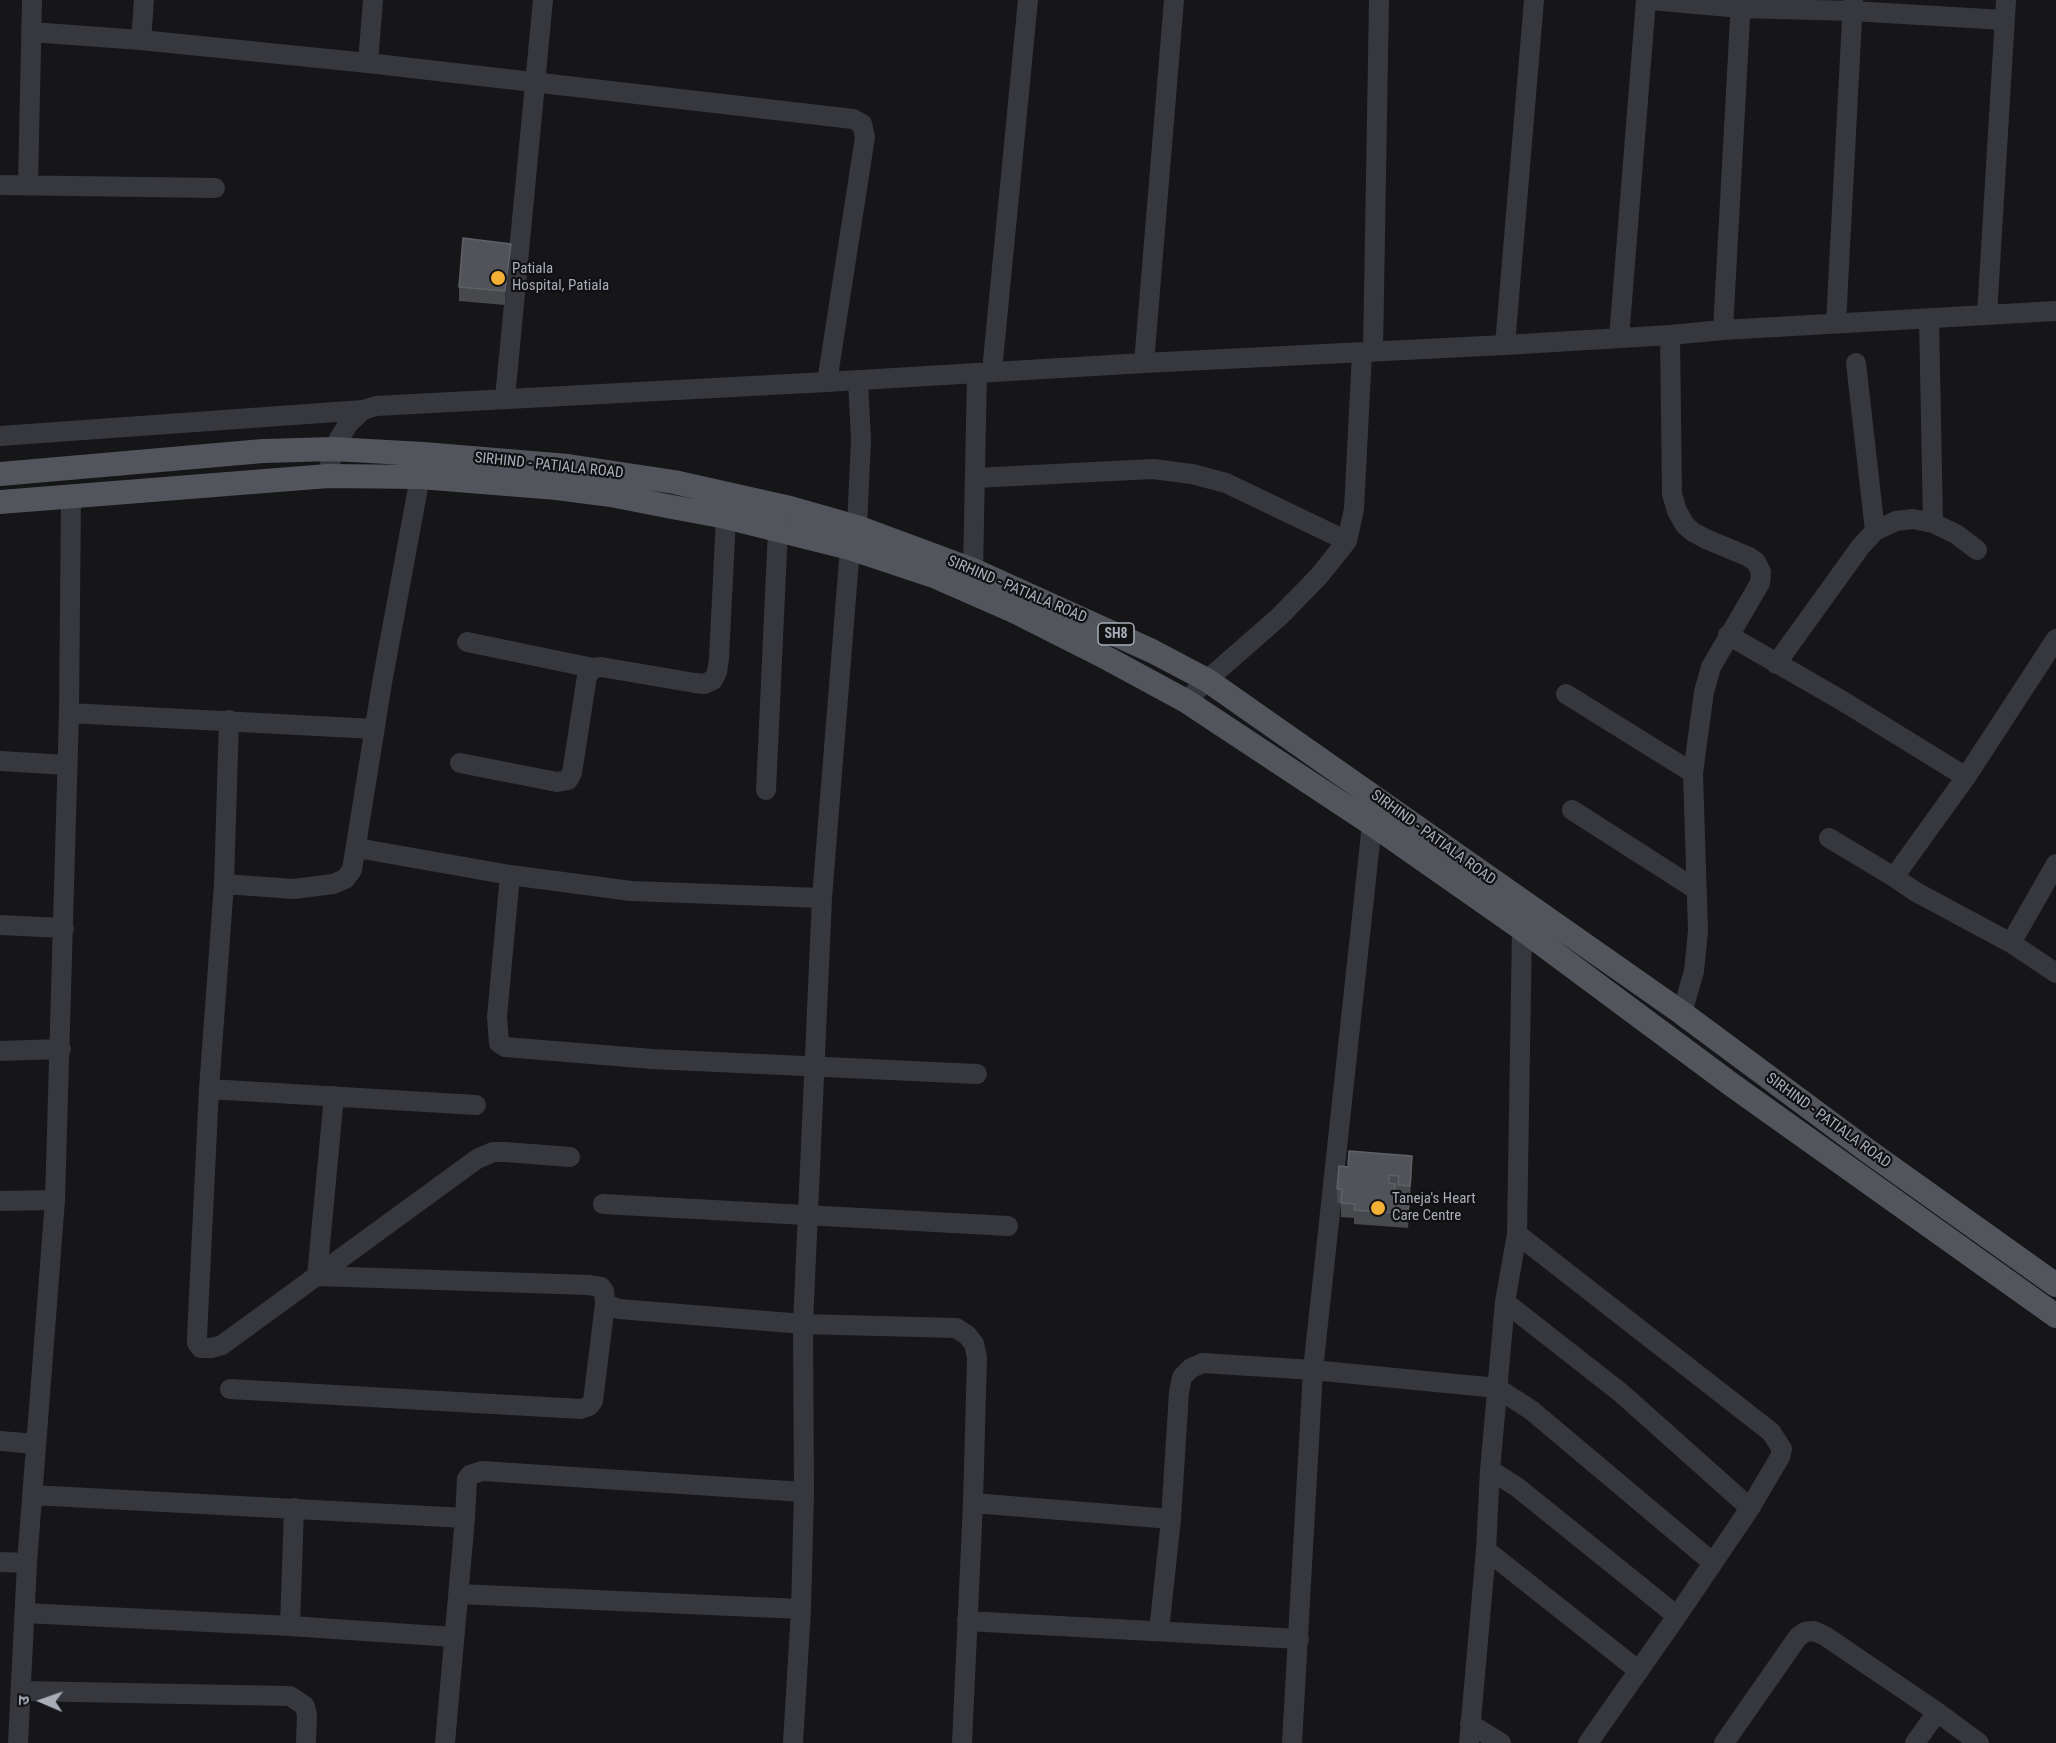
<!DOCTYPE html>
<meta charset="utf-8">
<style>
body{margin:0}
#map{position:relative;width:2056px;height:1743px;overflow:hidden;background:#161618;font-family:"Roboto Condensed","Noto Sans Devanagari",sans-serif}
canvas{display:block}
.north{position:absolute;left:12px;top:1671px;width:60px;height:60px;-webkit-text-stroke:4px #111113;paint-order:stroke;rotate:272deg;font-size:16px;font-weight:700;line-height:24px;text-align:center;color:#a8adb8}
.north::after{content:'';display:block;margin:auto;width:21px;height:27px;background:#a8adb8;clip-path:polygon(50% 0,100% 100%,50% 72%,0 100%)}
</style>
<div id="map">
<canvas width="2056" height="1743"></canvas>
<div class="north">उ</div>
</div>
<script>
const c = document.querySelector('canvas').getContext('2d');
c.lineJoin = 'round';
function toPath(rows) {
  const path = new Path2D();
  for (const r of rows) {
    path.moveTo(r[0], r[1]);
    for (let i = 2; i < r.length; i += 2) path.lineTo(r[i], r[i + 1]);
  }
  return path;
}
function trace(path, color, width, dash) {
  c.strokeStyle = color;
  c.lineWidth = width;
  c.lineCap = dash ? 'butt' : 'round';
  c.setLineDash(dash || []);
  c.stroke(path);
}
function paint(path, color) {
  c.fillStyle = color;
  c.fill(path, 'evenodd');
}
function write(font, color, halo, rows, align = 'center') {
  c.font = font + ' "Roboto Condensed",sans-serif';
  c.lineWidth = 4.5;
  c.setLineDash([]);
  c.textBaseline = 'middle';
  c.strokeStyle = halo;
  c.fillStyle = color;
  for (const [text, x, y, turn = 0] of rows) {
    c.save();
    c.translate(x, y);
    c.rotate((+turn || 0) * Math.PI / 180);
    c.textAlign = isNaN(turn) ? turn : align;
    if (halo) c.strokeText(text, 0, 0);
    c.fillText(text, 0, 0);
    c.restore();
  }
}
trace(toPath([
 [1651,0,1740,8,1852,11,2004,20],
 [31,32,141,40,368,63,853,119,862,124,865,137,827,382],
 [141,40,144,0],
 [368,63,373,0],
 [0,185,215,188],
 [28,185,32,0],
 [1987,315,2006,0],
 [1929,318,1933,523],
 [1836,323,1853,0],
 [1723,330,1741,0],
 [1670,335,1672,494,1677,511,1685,525,1693,532,1706,539,1749,557,1756,562,1761,572,1760,583,1711,667,1704,692,1693,773,1698,931,1694,971,1682,1013],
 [1619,338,1646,0],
 [1505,345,1534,0],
 [1373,352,1379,0],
 [1144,363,1174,0],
 [1856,363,1875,531],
 [992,371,1028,0],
 [505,398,543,0],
 [0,436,363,410],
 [328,476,333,449,348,424,363,410,376,406,827,382,1144,363,1505,345,1670,335,1723,330,2056,311],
 [975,478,1153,469,1192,474,1226,483,1347,541],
 [857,527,861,440,858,380],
 [973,570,977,373],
 [1728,635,1841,700,1966,777],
 [467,642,593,668,601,667,695,683,704,684,713,680,717,672,719,659,726,517],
 [1776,664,1861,546,1875,531,1896,521,1913,519,1933,523,1956,534,1977,550],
 [1566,694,1693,773],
 [1186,701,1207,680,1280,616,1319,576,1347,541,1354,509,1362,353],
 [69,713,374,729],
 [229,720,224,884,209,1089,197,1337,197,1343,201,1348,211,1348,222,1345,477,1159,493,1152,505,1152,570,1157],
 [0,761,67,765],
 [460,763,557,782,568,780,572,773,587,676,593,668],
 [766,790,778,530],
 [1572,810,1697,890],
 [1829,838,1894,877,1966,777,2056,639],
 [357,848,510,875,631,891,822,898],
 [510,875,497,1017,499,1043,505,1047,652,1059,977,1074],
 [1894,877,1916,892,2011,943,2056,973],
 [224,884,294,889,333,884,345,879,352,870,382,683,420,477],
 [0,925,64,928],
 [2011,943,2056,864],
 [0,1051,61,1049],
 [209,1089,476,1105],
 [334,1096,317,1276,588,1285,601,1287,604,1291,605,1304,619,1309,803,1324,956,1328,967,1335,974,1344,977,1357,973,1503,962,1743],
 [0,1201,55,1200],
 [603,1204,1008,1226],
 [1517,1234,1771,1432,1782,1449,1780,1457,1750,1508,1677,1616,1588,1743],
 [1505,1302,1620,1392,1750,1508],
 [230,1389,581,1409,589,1406,593,1401,605,1304],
 [0,1441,36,1444],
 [1490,1470,1517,1487,1677,1616],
 [32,1495,465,1518],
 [973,1503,1171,1519],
 [1486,1550,1639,1671],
 [0,1562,27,1563],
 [459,1594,801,1609],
 [25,1613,290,1626,454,1637],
 [967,1621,1299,1639],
 [290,1626,294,1508],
 [1159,1631,1171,1519,1179,1392,1182,1377,1191,1368,1203,1363,1313,1370,1497,1388,1531,1410,1712,1562],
 [21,1691,290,1696,305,1706,307,1716,306,1743],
 [1470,1724,1501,1743],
 [18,1743,27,1563,55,1200,69,713,71,496],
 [445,1743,465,1518,467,1479,470,1475,482,1471,804,1492],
 [793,1743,801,1609,804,1492,803,1324,822,898,850,548],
 [1292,1743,1313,1370,1372,824],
 [1469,1743,1486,1550,1490,1470,1505,1302,1517,1234,1522,929],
 [1724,1743,1798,1637,1805,1632,1814,1631,1825,1636,1937,1712,1979,1743],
 [1915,1743,1937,1712]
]), '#37383d', 20);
trace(toPath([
 [0,474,263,451,333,449,423,454,568,466,674,482,790,508,857,527,973,570,1152,651,1207,680,1682,1013,1868,1151,2056,1285],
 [0,502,328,476,420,477,557,488,611,495,667,506,726,517,850,548,934,576,1016,612,1103,656,1186,701,1372,824,1522,929,1732,1085,2056,1316]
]), '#53555c', 24);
paint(toPath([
 [511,258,505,305,459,301,459,287],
 [1412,1170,1410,1200,1398,1199,1398,1190,1395,1190,1395,1199,1409,1214,1408,1228,1354,1224,1354,1218,1341,1217,1341,1203,1337,1203,1337,1189]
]), '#47494d');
paint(toPath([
 [511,244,511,258,505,305,505,291],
 [1412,1156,1412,1170,1410,1200,1410,1186]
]), '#2f3033');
const building = toPath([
 [463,238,511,244,505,291,459,287,463,238],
 [1349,1151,1412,1156,1410,1186,1398,1185,1399,1176,1389,1175,1389,1183,1395,1184,1394,1199,1409,1200,1408,1214,1354,1210,1355,1204,1341,1203,1342,1189,1337,1189,1339,1166,1348,1167,1349,1151]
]);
paint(building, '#525359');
trace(building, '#5f6168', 1.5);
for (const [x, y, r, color] of [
 [498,278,8,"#f2b134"],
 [1378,1208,8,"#f2b134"]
]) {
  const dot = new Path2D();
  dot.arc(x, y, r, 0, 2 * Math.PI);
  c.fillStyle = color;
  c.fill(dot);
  trace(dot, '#111113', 2);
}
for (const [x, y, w] of [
 [1116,634,36]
]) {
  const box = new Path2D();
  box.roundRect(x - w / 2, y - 11, w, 22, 4.5);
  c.fillStyle = '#111113';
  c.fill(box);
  trace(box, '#a8adb8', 1.5);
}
write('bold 14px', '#a8adb8', null, [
 ["SH8",1116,634]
]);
write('15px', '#a8adb8', '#111113', [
 ["Patiala",512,269],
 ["Hospital, Patiala",512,286],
 ["Taneja's Heart",1392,1199],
 ["Care Centre",1392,1216]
], 'left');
write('15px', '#a8adb8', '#111113', [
 ["SIRHIND - PATIALA ROAD",549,466,6],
 ["SIRHIND - PATIALA ROAD",1017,590,23],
 ["SIRHIND - PATIALA ROAD",1433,838,36],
 ["SIRHIND - PATIALA ROAD",1828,1121,36]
]);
</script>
